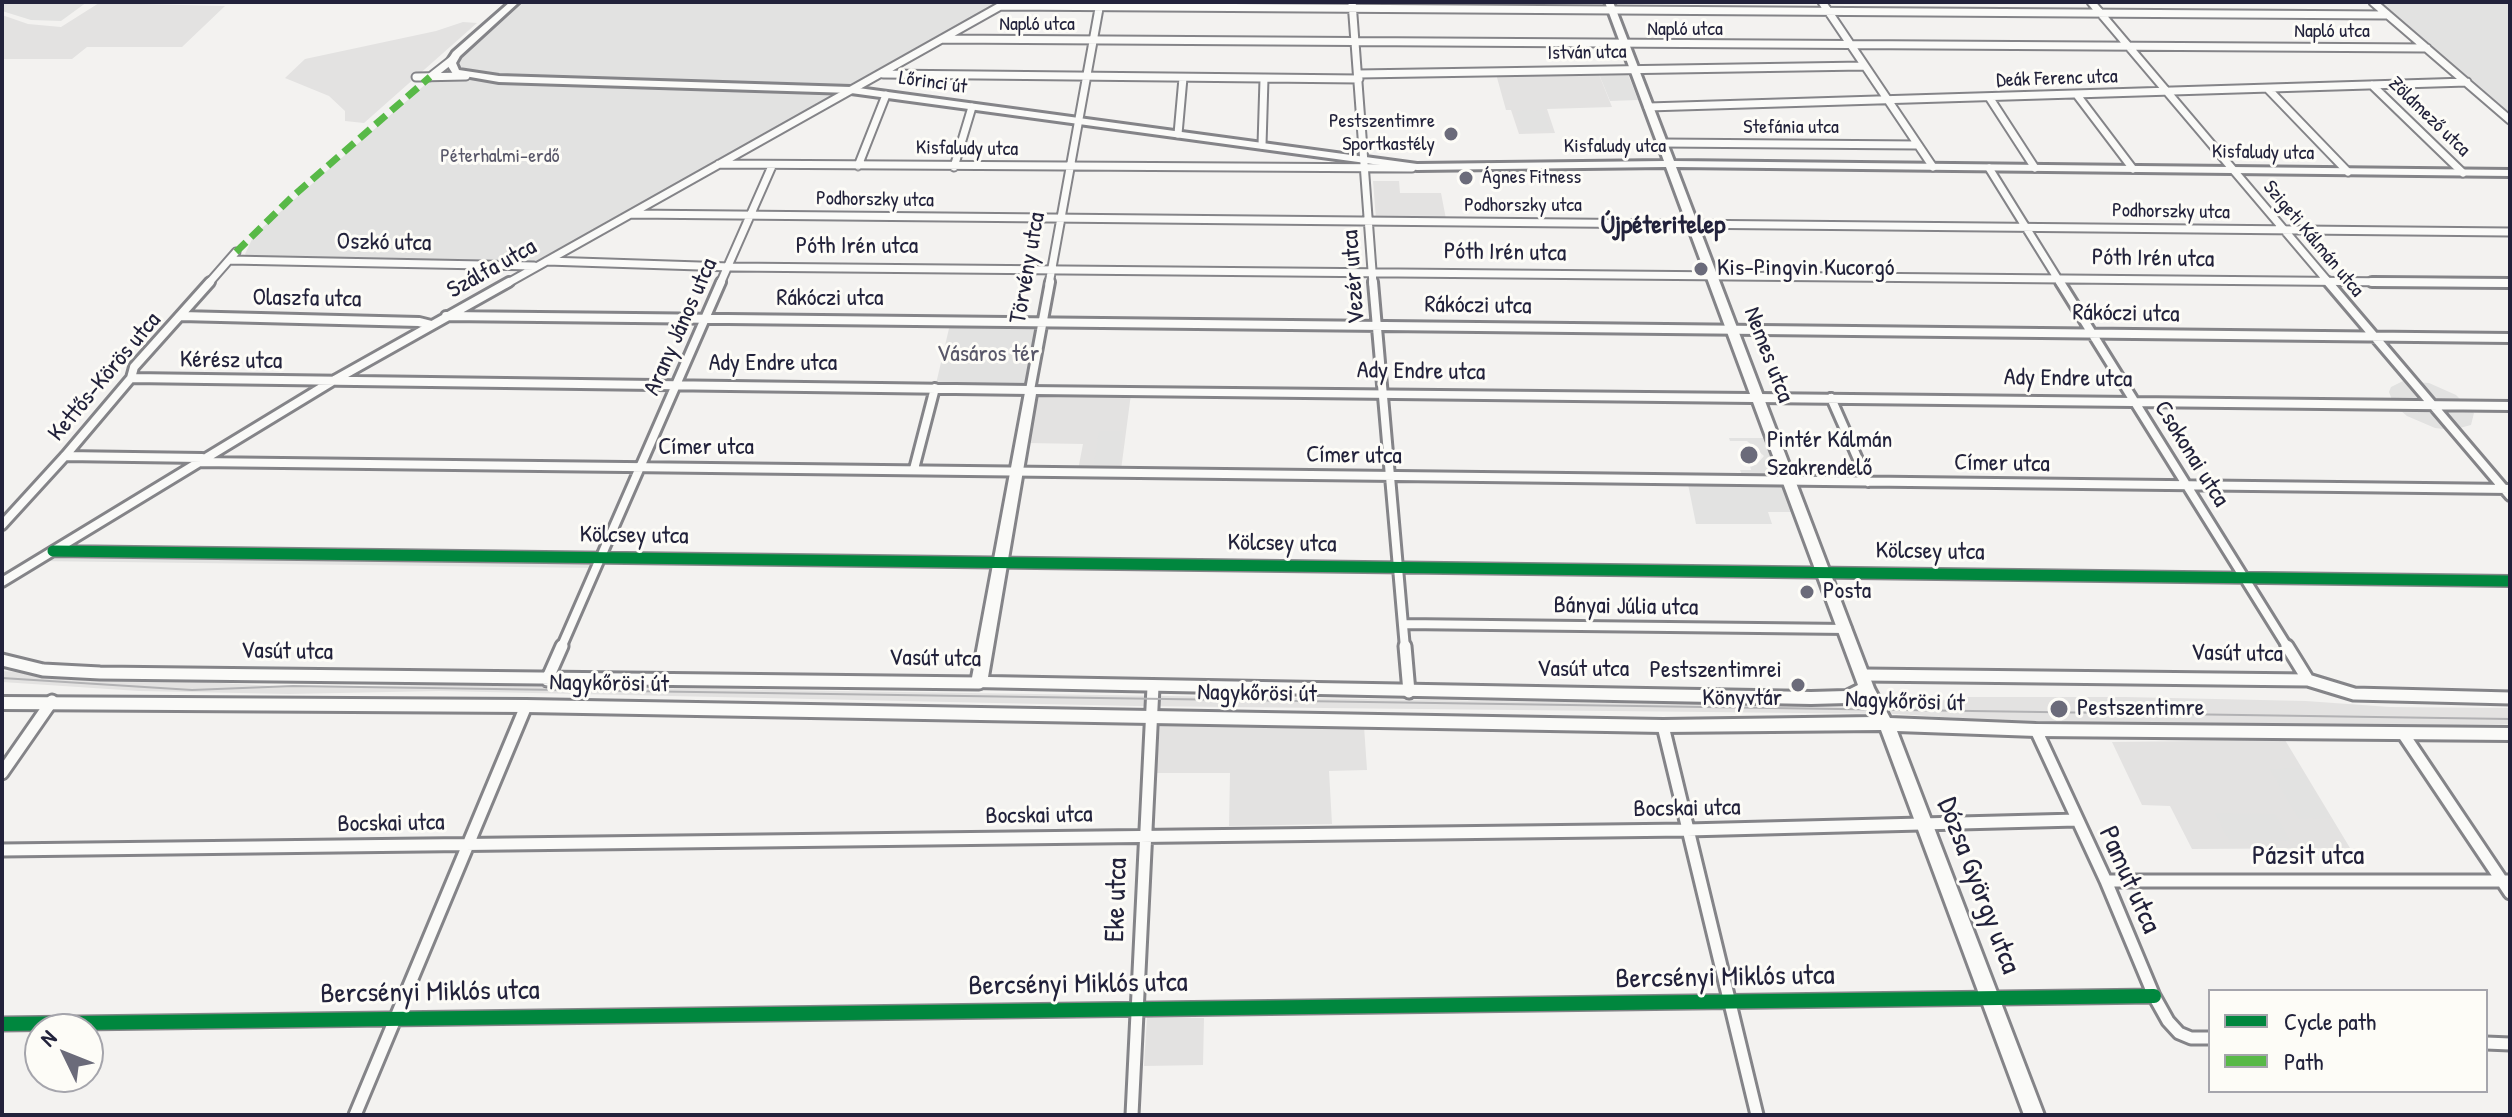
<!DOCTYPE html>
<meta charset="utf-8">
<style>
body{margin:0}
#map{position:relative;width:2512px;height:1117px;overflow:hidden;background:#f3f2f0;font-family:"Patrick Hand",sans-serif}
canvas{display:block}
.frame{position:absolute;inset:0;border:4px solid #22223b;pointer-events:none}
.legend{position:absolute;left:2208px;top:989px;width:280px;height:104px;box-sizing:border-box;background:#fdfcf7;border:2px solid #a5a5ac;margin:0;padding:10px 14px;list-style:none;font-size:24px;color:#22223b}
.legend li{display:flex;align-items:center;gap:16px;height:40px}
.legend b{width:40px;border:2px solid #a5a5ac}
.north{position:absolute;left:24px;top:1013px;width:80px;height:80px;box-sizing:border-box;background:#fdfcf7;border:2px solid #a5a5ac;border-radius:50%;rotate:313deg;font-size:22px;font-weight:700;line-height:32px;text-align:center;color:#22223b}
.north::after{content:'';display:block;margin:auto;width:28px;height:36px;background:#6b6b7a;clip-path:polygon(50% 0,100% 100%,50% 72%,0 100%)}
</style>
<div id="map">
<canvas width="2512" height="1117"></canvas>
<div class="frame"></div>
<ul class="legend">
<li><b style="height:10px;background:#00873e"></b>Cycle path</li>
<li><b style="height:10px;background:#58b947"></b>Path</li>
</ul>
<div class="north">N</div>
</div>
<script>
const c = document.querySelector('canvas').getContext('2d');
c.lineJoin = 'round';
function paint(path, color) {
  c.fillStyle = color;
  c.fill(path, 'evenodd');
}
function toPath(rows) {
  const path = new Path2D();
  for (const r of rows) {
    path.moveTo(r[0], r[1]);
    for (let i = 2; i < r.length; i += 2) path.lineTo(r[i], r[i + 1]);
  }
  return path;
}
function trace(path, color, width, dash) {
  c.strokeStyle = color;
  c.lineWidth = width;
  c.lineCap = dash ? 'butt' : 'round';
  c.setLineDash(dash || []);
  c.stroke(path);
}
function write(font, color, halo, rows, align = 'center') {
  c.font = font + ' "Patrick Hand",sans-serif';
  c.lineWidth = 6;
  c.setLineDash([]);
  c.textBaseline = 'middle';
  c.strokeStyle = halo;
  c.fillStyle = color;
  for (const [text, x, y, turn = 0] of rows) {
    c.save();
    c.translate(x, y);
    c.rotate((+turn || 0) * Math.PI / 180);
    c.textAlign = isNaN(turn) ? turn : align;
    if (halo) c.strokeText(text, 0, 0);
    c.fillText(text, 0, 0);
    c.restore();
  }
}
paint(toPath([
 [99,3,225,6,182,47,87,47,72,59,2,59,2,15,28,24,61,27],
 [463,22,477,23,364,123,345,121,345,111,329,96,285,78,305,59,436,31],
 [1598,72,1612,107,1547,109,1555,133,1519,134,1511,110,1506,110,1496,74],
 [1373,181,1399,181,1400,193,1441,193,1446,219,1376,219],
 [1036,393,1131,394,1121,470,1078,470,1083,444,1027,443],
 [2,671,293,687,443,685,1825,706,1892,706,1968,697,2125,697,2306,701,2390,707,2510,708,2510,724,2324,727,2020,722,1896,714,1135,706,440,691,289,694,139,691,2,682],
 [1160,725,1364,726,1367,770,1329,771,1332,824,1229,826,1230,773,1156,773],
 [2285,740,2350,848,2192,849,2170,806,2142,805,2112,742],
 [1147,1017,1204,1018,1203,1065,1144,1066]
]), '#e3e2e1');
paint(toPath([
 [2,2,87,2,61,21,31,20,2,11],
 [519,2,1003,2,537,262,250,259,245,254,254,235],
 [2376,2,2510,2,2510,114],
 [1598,72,1627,72,1638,100,1610,101],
 [1544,110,1551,131,1522,131,1516,111],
 [951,320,1041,322,1030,390,935,388],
 [2403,381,2429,383,2456,395,2474,413,2471,425,2452,430,2435,428,2407,416,2394,405,2389,392,2391,387],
 [1099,431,1123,431,1119,464,1094,464],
 [1729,438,1767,438,1782,477,1743,477,1740,470,1751,470,1749,462,1756,465,1764,456,1747,441,1730,441],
 [1687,479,1788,481,1802,512,1768,512,1772,524,1696,524],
 [53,551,601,557,597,568,36,561],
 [2300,768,2330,818,2299,819,2270,769],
 [2215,813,2275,814,2290,841,2229,840]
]), '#e2e2e1');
const streetFar2 = toPath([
 [1352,2,1373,284],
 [1822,2,1933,167],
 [2091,2,2330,284],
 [2373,2,2510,120],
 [1000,6,2388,15],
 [942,39,2427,48],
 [883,74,1359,79],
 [1358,74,1864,66],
 [416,77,466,76],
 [430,77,453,59],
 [2372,85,2463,173],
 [2268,89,2348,172],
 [2077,95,2133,169],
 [1989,97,2035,168],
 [1648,107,2467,82],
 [1178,134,1183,78],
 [1662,143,1918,145],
 [1262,145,1264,79],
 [719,164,1412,168],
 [858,166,886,95],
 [954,167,972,107],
 [1989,168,2061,284],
 [631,214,2510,232],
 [230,260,534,266],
 [547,261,730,267,2510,283],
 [208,284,236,252],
 [506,284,1004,4],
 [720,284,772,166],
 [1049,284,1100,3]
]);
const streetFar1 = toPath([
 [1373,282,1405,648],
 [2060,282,2288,648],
 [2328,282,2510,496],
 [2372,282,2510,283],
 [181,316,419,322,431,325],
 [446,316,2510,338],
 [131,378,1030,390,1050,282],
 [1757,398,2510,406],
 [1831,398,1868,482],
 [65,456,202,458],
 [197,462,2510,489],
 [914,469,935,388],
 [2,525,65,456,131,378,134,367,210,282],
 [53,551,2510,581],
 [2,582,331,382,509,282],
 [1403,624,1847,629],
 [561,648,721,282]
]);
const street = toPath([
 [1405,646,1409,692],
 [2287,646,2308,680],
 [2,660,43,670,100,673,979,683],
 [1864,675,2308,680,2354,694,2510,698],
 [547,680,562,646],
 [1663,726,1757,1115],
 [2036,730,2106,881,2154,996,2168,1021,2179,1033,2191,1038,2210,1038],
 [2404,735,2510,893],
 [2,773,52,701],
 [2,850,1687,830,2077,820],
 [2106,881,2510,881],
 [2,1024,2154,996],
 [2486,1043,2510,1044],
 [355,1115,526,706],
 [1132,1115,1153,687]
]);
const secondary = toPath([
 [510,2,519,2,460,56,456,63,459,70,499,76,851,87,1417,164,1664,161,1605,2,1613,2,1674,161,2510,170,2510,176,1676,167,1874,688,1890,718,2036,724,2510,728,2510,740,2036,736,1897,731,2044,1115,2024,1115,1881,730,1663,732,526,712,2,709,2,697,526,700,1663,720,1874,717,1864,696,1848,703,1811,704,974,687,971,683,1026,387,1750,394,1666,167,1417,170,851,93,499,82,453,74,446,63,453,52,510,2],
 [1036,394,1753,402,1858,685,1846,691,1811,692,988,677,1036,394]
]);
trace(streetFar2, '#848488', 11);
trace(streetFar1, '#848488', 14);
trace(street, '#848488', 17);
trace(secondary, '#848488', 6);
trace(streetFar2, '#fafaf8', 7);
trace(streetFar1, '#fafaf8', 8);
trace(street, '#fafaf8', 11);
paint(secondary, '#fafaf8');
trace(toPath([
 [2,678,192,690,293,686,2510,719]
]), '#b2b2b4', 2);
trace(toPath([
 [236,252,292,197,430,77]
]), '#58b947', 7, [14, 7]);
trace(toPath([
 [53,551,2510,581]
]), '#00873e', 11);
trace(toPath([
 [2,1024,2154,996]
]), '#00873e', 14);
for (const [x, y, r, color] of [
 [1451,134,8,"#6b6b7a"],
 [1466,178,8,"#6b6b7a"],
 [1701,269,8,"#6b6b7a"],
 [1749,455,10,"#6b6b7a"],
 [1807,592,8,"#6b6b7a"],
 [1798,685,8,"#6b6b7a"],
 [2059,709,10,"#6b6b7a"]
]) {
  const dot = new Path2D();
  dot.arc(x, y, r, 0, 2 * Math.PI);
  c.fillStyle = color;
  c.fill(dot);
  trace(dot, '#fdfcf7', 3);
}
write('20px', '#22223b', '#fdfcf7', [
 ["Napló utca",1037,25],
 ["Napló utca",1685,30],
 ["Napló utca",2332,32],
 ["István utca",1587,53,-1],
 ["Deák Ferenc utca",2057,79,-2],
 ["Lőrinci út",933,83,8],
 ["Zöldmező utca",2429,117,44],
 ["Stefánia utca",1791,128],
 ["Kisfaludy utca",1615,147],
 ["Kisfaludy utca",967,149,1],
 ["Kisfaludy utca",2263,153,1],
 ["Podhorszky utca",875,200,1],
 ["Podhorszky utca",1523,206],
 ["Podhorszky utca",2171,212,1],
 ["Szigeti Kálmán utca",2313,239,50]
]);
write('20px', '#22223b', '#fdfcf7', [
 ["Pestszentimre",1435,122],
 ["Sportkastély",1435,145],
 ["Ágnes Fitness",1482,178,"left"]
], 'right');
write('20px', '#585769', '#fdfcf7', [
 ["Péterhalmi-erdő",500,157]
]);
write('24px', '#22223b', '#fdfcf7', [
 ["Oszkó utca",384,243,1],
 ["Póth Irén utca",857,247],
 ["Póth Irén utca",1505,253,1],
 ["Póth Irén utca",2153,259,1],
 ["Törvény utca",1028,268,-80],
 ["Szálfa utca",492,269,-29],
 ["Vezér utca",1354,277,-94],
 ["Olaszfa utca",307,299,1],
 ["Rákóczi utca",830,299],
 ["Rákóczi utca",1478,306,1],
 ["Rákóczi utca",2126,314,1],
 ["Arany János utca",681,327,-66],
 ["Nemes utca",1768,355,69],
 ["Kérész utca",231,361,1],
 ["Ady Endre utca",773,364],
 ["Ady Endre utca",1421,372,1],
 ["Kettős-Körös utca",105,377,-50],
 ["Ady Endre utca",2068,379,1],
 ["Címer utca",706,448],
 ["Csokonai utca",2191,454,58],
 ["Címer utca",1354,456,1],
 ["Címer utca",2002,464,1],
 ["Kölcsey utca",634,536,1],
 ["Kölcsey utca",1282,544,1],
 ["Kölcsey utca",1930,552,1],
 ["Bányai Júlia utca",1626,607,1],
 ["Vasút utca",287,652,1],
 ["Vasút utca",2237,654,1],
 ["Vasút utca",935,659,1],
 ["Vasút utca",1583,670],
 ["Nagykőrösi út",609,684,1],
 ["Nagykőrösi út",1257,694,1],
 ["Nagykőrösi út",1905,702,2],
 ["Bocskai utca",1687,809,-1],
 ["Bocskai utca",1039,816,-1],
 ["Bocskai utca",391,824,-1]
]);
write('24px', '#22223b', '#fdfcf7', [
 ["Kis-Pingvin Kucorgó",1717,269],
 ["Pintér Kálmán",1767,441],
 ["Szakrendelő",1767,469],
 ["Posta",1823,592],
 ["Pestszentimrei",1782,671,"right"],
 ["Könyvtár",1782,699,"right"],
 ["Pestszentimre",2077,709]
], 'left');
write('24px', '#585769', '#fdfcf7', [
 ["Vásáros tér",988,355]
]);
write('bold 26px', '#22223b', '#fdfcf7', [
 ["Újpéteritelep",1663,226]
]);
write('28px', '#22223b', '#fdfcf7', [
 ["Pázsit utca",2308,857],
 ["Pamut utca",2129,880,66],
 ["Dózsa György utca",1978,886,69],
 ["Eke utca",1117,900,-88],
 ["Bercsényi Miklós utca",1725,978,-1],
 ["Bercsényi Miklós utca",1078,985,-1],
 ["Bercsényi Miklós utca",430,993,-1]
]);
</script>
